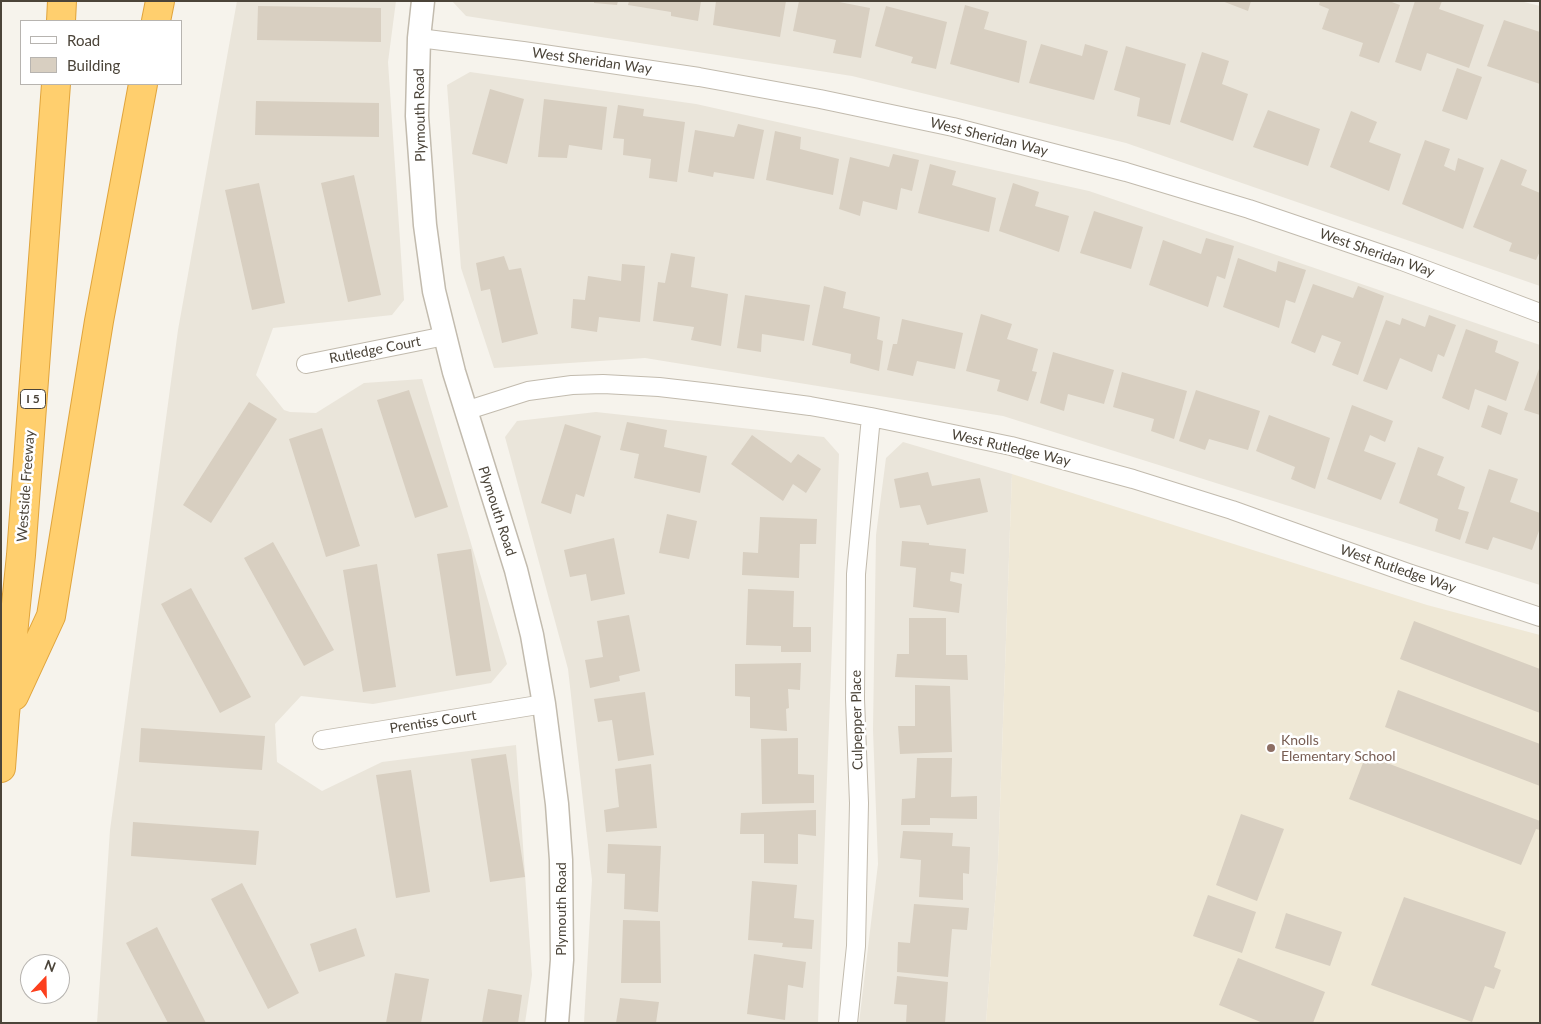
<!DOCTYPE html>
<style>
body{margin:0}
#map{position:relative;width:1541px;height:1024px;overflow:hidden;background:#f6f3ec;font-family:Lato,sans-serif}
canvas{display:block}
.frame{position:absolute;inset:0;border:2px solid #4b4439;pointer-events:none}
.legend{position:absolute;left:20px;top:20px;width:162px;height:65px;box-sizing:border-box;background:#fff;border:1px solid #b7b4b0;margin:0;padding:6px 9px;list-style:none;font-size:15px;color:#4b4439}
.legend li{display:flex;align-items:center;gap:10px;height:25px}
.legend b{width:25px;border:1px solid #b7b4b0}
.north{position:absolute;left:20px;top:954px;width:50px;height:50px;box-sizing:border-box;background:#fff;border:1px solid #b7b4b0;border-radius:50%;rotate:21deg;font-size:14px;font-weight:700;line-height:20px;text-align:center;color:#4b4439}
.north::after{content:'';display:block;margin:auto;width:18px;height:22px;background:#fc3f1d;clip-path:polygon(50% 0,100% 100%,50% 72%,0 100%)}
</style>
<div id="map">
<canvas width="1541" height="1024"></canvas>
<div class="frame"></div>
<ul class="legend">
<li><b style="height:6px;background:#fff"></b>Road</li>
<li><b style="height:14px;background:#d8cfc1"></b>Building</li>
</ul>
<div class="north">N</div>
</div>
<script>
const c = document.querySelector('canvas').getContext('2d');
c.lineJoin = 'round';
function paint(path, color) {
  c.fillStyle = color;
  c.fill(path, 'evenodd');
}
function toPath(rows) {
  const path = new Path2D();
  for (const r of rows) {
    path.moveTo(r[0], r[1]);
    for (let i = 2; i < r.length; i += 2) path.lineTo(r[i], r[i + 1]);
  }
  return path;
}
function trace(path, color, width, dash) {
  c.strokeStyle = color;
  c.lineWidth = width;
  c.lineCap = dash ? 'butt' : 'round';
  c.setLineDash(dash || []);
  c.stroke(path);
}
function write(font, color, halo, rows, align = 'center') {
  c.font = font + ' Lato,sans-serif';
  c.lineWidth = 5;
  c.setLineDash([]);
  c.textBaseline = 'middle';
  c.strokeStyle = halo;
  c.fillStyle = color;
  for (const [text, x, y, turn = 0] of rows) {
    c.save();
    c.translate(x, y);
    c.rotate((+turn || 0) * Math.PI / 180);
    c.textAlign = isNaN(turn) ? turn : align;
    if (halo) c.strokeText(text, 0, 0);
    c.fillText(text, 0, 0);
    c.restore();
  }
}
paint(toPath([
 [237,1,396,1,388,62,404,300,392,315,273,328,256,375,284,410,290,412,316,413,364,383,422,379,507,664,491,683,373,704,301,696,275,724,277,762,322,791,382,762,516,745,532,975,525,1023,97,1023,110,830,178,330],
 [452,1,1520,1,1540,6,1540,286,1126,143,852,76,466,16],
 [470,72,696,104,1089,191,1540,345,1540,585,1003,416,645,358,494,368,461,268,447,85],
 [596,412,824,437,839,454,818,1023,584,1023,592,880,568,669,505,437,517,421],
 [903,442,1012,474,998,861,986,1023,859,1023,878,864,873,730,876,535,886,458]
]), '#eae5da');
paint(toPath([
 [1012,474,1427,605,1540,635,1540,1023,986,1023,998,861]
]), '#efe8d6');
paint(toPath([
 [594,1,618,1,617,5,594,3],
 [629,1,701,1,698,21,671,16,671,12,628,5],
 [716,1,786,1,780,37,713,25],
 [799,1,834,1,870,8,861,58,833,53,836,40,793,31],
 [1222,1,1251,1,1248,11],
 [1320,1,1389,1,1400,5,1379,63,1359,56,1363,43,1322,29,1329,9,1319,5],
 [1415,1,1442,1,1439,9,1484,25,1469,68,1427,53,1421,71,1395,62],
 [965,5,989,12,984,29,1027,41,1019,83,950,64],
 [258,6,381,8,381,42,257,40],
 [886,6,947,22,936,69,911,63,913,57,875,46],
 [1504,20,1540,32,1540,84,1487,66],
 [1041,44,1082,56,1085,44,1108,51,1094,100,1029,83],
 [1126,46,1186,64,1170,125,1137,116,1140,98,1114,90],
 [1202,52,1229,61,1222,84,1248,94,1233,141,1180,122],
 [1457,68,1482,77,1467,120,1442,111],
 [490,89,524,99,507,164,472,154],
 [544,99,607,107,602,150,569,145,567,158,538,157],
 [256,101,379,103,379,137,255,135],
 [618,105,644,109,643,116,685,122,677,182,649,178,651,159,623,155,624,139,613,138],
 [1268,110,1320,129,1308,166,1253,147],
 [1351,111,1377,122,1369,142,1401,154,1389,191,1330,167],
 [738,124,764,130,754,179,714,172,713,177,688,172,695,130,734,137],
 [775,131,801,137,800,149,839,159,833,195,766,180],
 [1425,140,1450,149,1444,166,1455,171,1458,158,1484,168,1463,229,1402,204],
 [893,154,919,160,912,191,901,188,897,210,863,201,860,216,839,209,850,157,889,167],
 [1501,159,1527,170,1521,185,1540,193,1540,251,1536,260,1509,251,1512,243,1473,227],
 [930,164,956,171,952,185,996,198,989,232,918,213],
 [354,175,381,295,348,302,321,183],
 [259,183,285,303,252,310,225,190],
 [1013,183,1039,192,1035,206,1069,216,1059,252,999,231],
 [1094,211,1143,227,1131,269,1080,253],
 [1206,238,1234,246,1225,279,1217,276,1208,307,1149,285,1163,240,1201,254],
 [671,253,695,257,691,287,728,294,721,346,691,340,694,327,653,321,658,282,665,283],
 [504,256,509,270,521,268,538,334,502,343,490,289,481,291,476,263],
 [1238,258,1276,272,1278,261,1306,270,1295,303,1286,300,1279,328,1223,307],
 [622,264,645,266,640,322,599,317,597,332,571,328,573,299,585,300,588,276,621,281],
 [1313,284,1353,298,1358,286,1384,296,1358,375,1332,365,1341,342,1322,335,1315,353,1291,343],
 [824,286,846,292,843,308,880,317,877,339,883,341,879,371,850,363,851,354,812,345],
 [745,295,810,305,804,341,762,334,761,352,737,348],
 [981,314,1012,324,1007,339,1038,349,1032,371,1037,372,1028,401,997,391,1000,380,966,371],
 [1429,315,1456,325,1444,357,1438,354,1432,372,1400,358,1387,390,1363,381,1386,320,1400,325,1402,318,1425,327],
 [902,319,963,333,955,369,917,361,913,376,887,370,893,344,897,344],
 [1466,329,1498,341,1495,352,1519,362,1506,401,1475,389,1469,410,1442,398],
 [1053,352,1114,370,1104,404,1068,394,1064,411,1040,403],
 [1540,366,1540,415,1524,410],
 [1122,372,1187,391,1174,439,1151,431,1154,419,1113,407],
 [409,390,448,507,415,518,377,400],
 [1196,390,1260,411,1248,450,1209,439,1205,450,1179,441],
 [249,402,277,419,211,523,183,505],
 [1352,405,1393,421,1385,442,1370,435,1364,451,1396,463,1381,500,1327,479],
 [1488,405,1508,413,1501,435,1481,427],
 [1269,415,1330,438,1315,489,1291,479,1295,467,1256,451],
 [627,422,667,430,664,447,707,456,700,493,634,478,639,454,620,450],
 [565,424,601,436,584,497,576,494,571,514,541,503],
 [322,428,360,546,326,557,289,439],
 [752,435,791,463,798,454,821,469,806,493,793,484,783,501,731,464],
 [1418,447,1444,457,1437,475,1465,487,1458,509,1469,512,1460,540,1435,531,1438,519,1399,503],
 [1489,469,1518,479,1510,502,1540,513,1540,528,1532,550,1493,537,1488,550,1465,543],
 [928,472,932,486,980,478,988,512,927,525,920,505,900,508,894,479],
 [667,514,697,521,689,559,659,553],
 [760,517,817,519,816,544,800,544,799,578,742,575,743,552,758,553],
 [614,538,625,594,591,601,586,574,570,577,564,550],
 [902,541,929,543,929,545,966,549,964,574,951,572,950,581,962,584,959,613,913,607,916,568,900,566],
 [273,542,334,650,304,666,244,558],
 [471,549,491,671,456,676,437,554],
 [377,564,396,687,363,692,343,570],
 [191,588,251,697,220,713,161,604],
 [748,589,794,591,793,627,811,627,811,652,781,652,781,646,746,645],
 [629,615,640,671,619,676,620,681,590,688,585,660,603,657,597,621],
 [909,618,946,618,946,655,967,655,968,680,895,677,897,654,909,654],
 [1414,621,1540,669,1540,713,1400,659],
 [801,663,800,690,788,689,789,708,786,709,787,731,750,728,750,697,735,696,735,664],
 [915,685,950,686,952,752,900,754,898,726,915,726],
 [1398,690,1540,744,1540,786,1385,727],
 [645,692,654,755,618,761,612,720,598,722,594,699],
 [141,728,265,736,262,770,139,762],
 [798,738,798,774,814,775,814,803,762,804,761,739],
 [506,754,525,877,490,882,471,759],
 [1366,755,1540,821,1540,830,1536,829,1521,865,1349,799],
 [917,758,952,758,951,797,977,796,977,819,930,818,930,825,901,825,902,799,915,798],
 [651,764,657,828,606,832,604,810,619,807,615,769],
 [411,770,430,892,396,898,376,775],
 [816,810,816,836,798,834,798,864,764,863,764,834,740,834,741,813],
 [1241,814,1284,829,1257,901,1216,885],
 [133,822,259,831,256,865,131,856],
 [903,831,953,833,952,846,970,847,969,874,963,873,963,900,919,897,921,860,900,858],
 [608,844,661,846,658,912,624,909,625,874,607,873],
 [752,881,797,885,794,918,814,920,812,949,782,947,783,943,748,940],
 [242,883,299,993,268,1009,211,899],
 [1208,895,1256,912,1242,953,1193,936],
 [1404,897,1506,932,1494,967,1501,970,1494,989,1485,986,1472,1022,1371,985],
 [914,904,969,908,967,930,952,929,948,977,897,972,898,942,910,943],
 [1286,913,1342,932,1330,966,1275,948],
 [623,920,660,921,661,983,621,983],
 [157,927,206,1023,168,1023,126,943],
 [356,928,365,956,319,972,310,944],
 [754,954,806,962,803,988,788,985,785,1020,747,1014],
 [1238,958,1325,992,1313,1023,1263,1023,1219,1005],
 [395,973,429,979,421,1023,386,1023],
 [897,976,948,982,945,1023,906,1023,907,1005,894,1004],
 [488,989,522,995,518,1023,482,1023],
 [620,998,659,1002,656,1023,616,1023]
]), '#d8cfc1');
const minor = toPath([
 [419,38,523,51,699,77,820,99,953,127,1126,172,1249,209,1402,261,1540,313],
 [306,364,445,336],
 [465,411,528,391,572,385,603,384,659,387,711,393,810,406,871,417,1011,446,1133,479,1232,510,1408,573,1540,617],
 [322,740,544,704],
 [848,1023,856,946,859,803,855,699,856,574,871,417]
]);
const tertiary = toPath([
 [423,1,419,38,417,116,425,225,434,291,454,372,516,570,532,635,544,704,557,804,561,860,562,960,557,1023]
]);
const motorway = toPath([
 [61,21,62,1],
 [156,21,160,1],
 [14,696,51,616,99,321,143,84],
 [1,768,5,714,21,555,56,84]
]);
trace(minor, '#c2bbae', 20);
trace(tertiary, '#c2bbae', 25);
trace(motorway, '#e0a43c', 30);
trace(minor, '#fff', 18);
trace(tertiary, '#fff', 22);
trace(motorway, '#ffcf6e', 28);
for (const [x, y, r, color] of [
 [1271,748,5,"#8d6e63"]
]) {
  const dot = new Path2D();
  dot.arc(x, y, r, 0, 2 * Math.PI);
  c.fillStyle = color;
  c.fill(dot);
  trace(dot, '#fff', 2);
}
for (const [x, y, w] of [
 [33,399,25]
]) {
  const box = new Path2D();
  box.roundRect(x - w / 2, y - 9.5, w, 19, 4);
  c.fillStyle = '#fff';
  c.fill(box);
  trace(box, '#4b4439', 1);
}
write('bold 12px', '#4b4439', null, [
 ["I 5",33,399]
]);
write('14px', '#4b4439', '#fff', [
 ["West Sheridan Way",592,61,8],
 ["Plymouth Road",420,115,-91],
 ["West Sheridan Way",989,137,14],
 ["West Sheridan Way",1377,253,19],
 ["Rutledge Court",375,350,-11],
 ["West Rutledge Way",1011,448,13],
 ["Westside Freeway",26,486,-86],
 ["Plymouth Road",497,511,72],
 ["West Rutledge Way",1398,569,19],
 ["Culpepper Place",857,720,-91],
 ["Prentiss Court",433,722,-9],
 ["Plymouth Road",561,909,-90]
]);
write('14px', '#785e54', '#fff', [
 ["Knolls",1281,740],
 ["Elementary School",1281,756]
], 'left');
</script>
